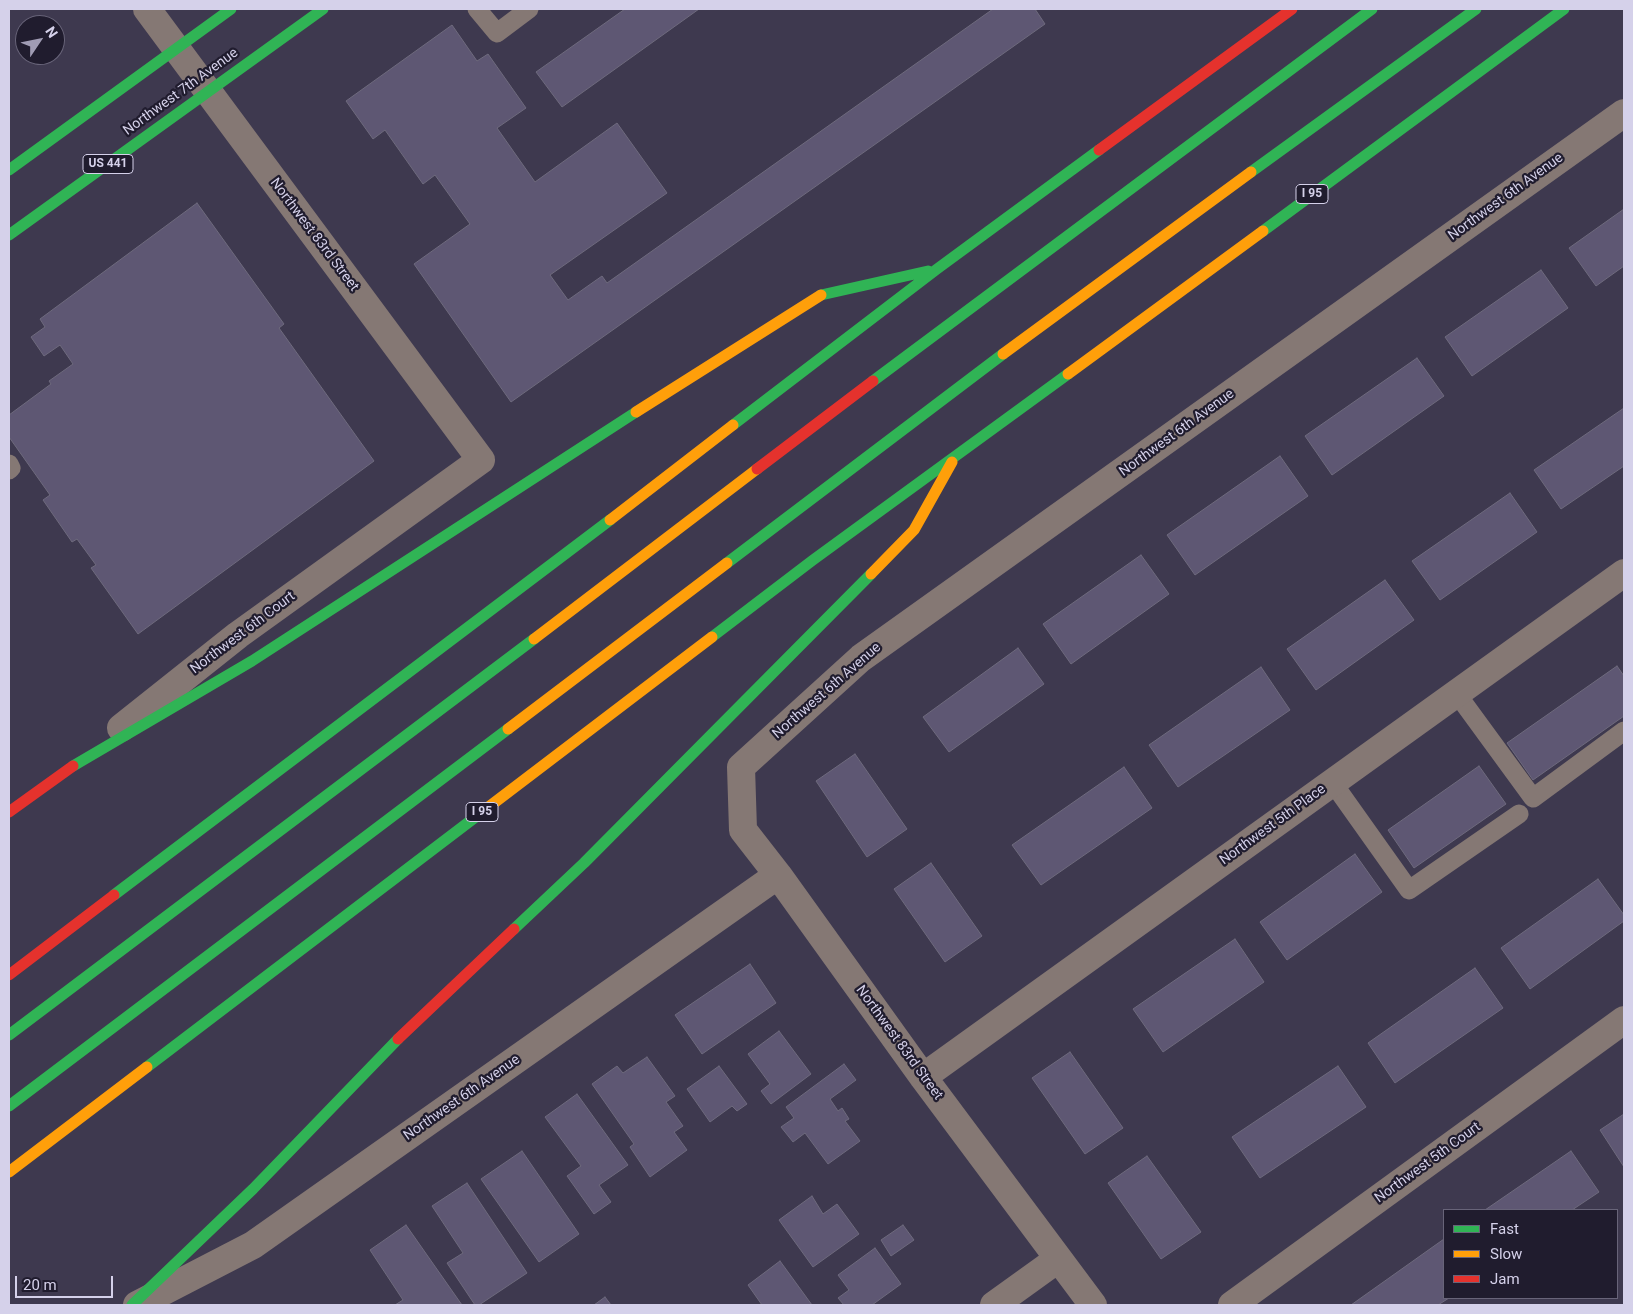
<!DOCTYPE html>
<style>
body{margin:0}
#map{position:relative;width:1633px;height:1314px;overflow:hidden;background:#3e394f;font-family:Roboto,sans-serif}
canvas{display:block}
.frame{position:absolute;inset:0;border:10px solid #d5d1ea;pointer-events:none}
.legend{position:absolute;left:1443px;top:1209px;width:175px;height:90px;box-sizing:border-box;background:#201c2e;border:1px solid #686479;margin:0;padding:6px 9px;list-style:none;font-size:15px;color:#d5d1ea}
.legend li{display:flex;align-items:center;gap:10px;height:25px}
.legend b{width:25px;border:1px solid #686479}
.north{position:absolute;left:15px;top:15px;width:50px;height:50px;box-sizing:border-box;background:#201c2e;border:1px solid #686479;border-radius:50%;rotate:56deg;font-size:14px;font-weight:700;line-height:20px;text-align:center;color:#d5d1ea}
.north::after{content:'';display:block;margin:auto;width:18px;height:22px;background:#a09cb4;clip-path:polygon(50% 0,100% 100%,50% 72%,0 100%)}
.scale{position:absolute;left:15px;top:1276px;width:98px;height:22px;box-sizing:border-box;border:2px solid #d5d1ea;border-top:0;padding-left:6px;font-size:15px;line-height:18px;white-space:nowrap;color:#d5d1ea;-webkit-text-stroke:4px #201c2e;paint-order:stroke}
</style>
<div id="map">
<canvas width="1633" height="1314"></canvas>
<div class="frame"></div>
<ul class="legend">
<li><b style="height:6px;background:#30b455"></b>Fast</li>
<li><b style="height:6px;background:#ff9f0a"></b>Slow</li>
<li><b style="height:6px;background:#e5322d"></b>Jam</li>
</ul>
<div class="north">N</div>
<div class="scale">20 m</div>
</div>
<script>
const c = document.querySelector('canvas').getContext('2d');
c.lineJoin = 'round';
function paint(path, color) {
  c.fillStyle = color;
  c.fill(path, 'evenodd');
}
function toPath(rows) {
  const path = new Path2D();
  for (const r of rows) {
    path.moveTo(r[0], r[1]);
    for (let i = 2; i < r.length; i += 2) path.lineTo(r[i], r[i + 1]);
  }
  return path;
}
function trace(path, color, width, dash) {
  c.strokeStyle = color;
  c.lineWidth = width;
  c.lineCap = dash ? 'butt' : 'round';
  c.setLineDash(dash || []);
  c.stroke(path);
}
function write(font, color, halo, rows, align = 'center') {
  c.font = font + ' Roboto,sans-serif';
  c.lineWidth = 4.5;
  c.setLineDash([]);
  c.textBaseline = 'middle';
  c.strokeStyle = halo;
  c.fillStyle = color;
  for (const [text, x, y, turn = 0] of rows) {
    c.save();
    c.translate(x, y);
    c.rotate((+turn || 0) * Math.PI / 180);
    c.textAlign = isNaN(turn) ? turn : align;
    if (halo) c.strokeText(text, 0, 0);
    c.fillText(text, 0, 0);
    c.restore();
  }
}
const building = toPath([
 [625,9,699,9,562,107,536,72,625,9],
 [993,9,1035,9,1045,24,511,402,414,264,470,224,435,175,423,184,385,130,373,139,346,101,452,25,477,61,488,54,526,108,497,128,535,182,617,123,667,193,550,275,568,300,602,276,607,283,993,9],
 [197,203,284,324,279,328,374,461,138,634,91,568,96,565,77,539,72,542,43,500,50,495,9,437,9,415,51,384,49,381,73,364,60,345,44,356,31,337,45,327,40,319,197,203],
 [1624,209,1624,266,1596,286,1569,248,1624,209],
 [1541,270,1568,308,1472,376,1445,337,1541,270],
 [1417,358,1444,396,1332,475,1305,436,1417,358],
 [1624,408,1624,466,1561,509,1534,470,1624,408],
 [1280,456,1308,496,1195,575,1167,535,1280,456],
 [1510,493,1537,532,1440,600,1412,561,1510,493],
 [1141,555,1169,594,1071,664,1043,624,1141,555],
 [1385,580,1414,620,1316,690,1287,649,1385,580],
 [1018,648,1044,684,949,752,923,717,1018,648],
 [1617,666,1624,676,1624,716,1533,780,1507,743,1617,666],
 [1261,667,1290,710,1178,787,1149,745,1261,667],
 [855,754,907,829,867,857,816,781,855,754],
 [1479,766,1506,804,1414,868,1388,830,1479,766],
 [1124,767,1152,808,1041,885,1012,845,1124,767],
 [1355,854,1382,892,1287,960,1260,922,1355,854],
 [931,863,982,936,945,962,894,889,931,863],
 [1598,879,1624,915,1624,921,1530,989,1501,948,1598,879],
 [1235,939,1264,982,1163,1052,1133,1009,1235,939],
 [750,964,776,1003,702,1054,675,1015,750,964],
 [1475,968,1503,1008,1395,1083,1368,1043,1475,968],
 [779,1031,811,1074,771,1104,761,1091,770,1084,748,1054,779,1031],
 [1070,1052,1123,1128,1085,1154,1032,1078,1070,1052],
 [647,1057,675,1096,666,1102,683,1126,674,1132,687,1150,650,1177,630,1147,634,1144,592,1084,617,1066,623,1073,647,1057],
 [844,1064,856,1080,830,1099,838,1111,842,1108,849,1119,845,1121,860,1141,828,1164,805,1133,793,1142,781,1127,794,1118,786,1107,844,1064],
 [719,1066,747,1104,737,1111,732,1106,710,1122,687,1089,719,1066],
 [1338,1066,1366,1107,1260,1178,1232,1137,1338,1066],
 [577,1094,628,1165,599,1185,611,1202,594,1214,567,1176,581,1166,545,1117,577,1094],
 [1624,1114,1624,1167,1600,1130,1624,1114],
 [522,1151,579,1234,539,1262,481,1179,522,1151],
 [1571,1151,1599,1192,1572,1210,1485,1210,1571,1151],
 [1147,1156,1201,1232,1161,1259,1108,1183,1147,1156],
 [467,1183,527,1273,479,1305,475,1305,447,1263,463,1253,432,1206,467,1183],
 [812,1196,823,1214,837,1204,859,1234,813,1267,779,1220,812,1196],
 [406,1225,462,1305,395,1305,403,1300,370,1250,406,1225],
 [903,1225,914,1240,891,1256,881,1240,903,1225],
 [1444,1239,1444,1298,1449,1298,1438,1305,1351,1305,1444,1239],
 [875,1248,901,1284,872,1305,844,1305,838,1298,849,1290,838,1275,875,1248],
 [780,1261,812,1305,762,1305,748,1285,780,1261],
 [605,1297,611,1305,594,1305,605,1297]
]);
paint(building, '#5e5773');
trace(building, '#6e6a7d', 1);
trace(toPath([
 [477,9,497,33,529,9],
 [9,464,11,468,9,470],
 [1457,694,1533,798,1624,731],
 [1333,783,1409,890,1519,814]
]), '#857874', 19);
trace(toPath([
 [121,728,238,635,481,460,147,9],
 [923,1077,1624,573],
 [137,1305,253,1245,778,875],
 [994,1305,1058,1259],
 [1093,1305,923,1077,778,875,743,830,741,767,861,658,1624,113],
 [1232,1305,1624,1020]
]), '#857874', 28);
trace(toPath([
 [9,170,231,9],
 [1251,172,1476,9],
 [1263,231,1564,9],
 [9,235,323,9],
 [821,295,928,271],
 [873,381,1372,9],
 [733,425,937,269,1099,150],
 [727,563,1003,354],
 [712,637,813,560,1068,374],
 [73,766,252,661,636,412],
 [114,895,610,520],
 [514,929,584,863,871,574],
 [9,1035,534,639],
 [147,1067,486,809],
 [9,1106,508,729],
 [132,1305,253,1189,398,1039]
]), '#30b455', 11);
trace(toPath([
 [1003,354,1251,172],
 [1068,374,1263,231],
 [636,412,821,295],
 [610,520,733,425],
 [871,574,914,530,952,462],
 [534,639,757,469],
 [508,729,727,563],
 [486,809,712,637],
 [9,1172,147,1067]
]), '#ff9f0a', 11);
trace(toPath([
 [1099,150,1292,9],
 [757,469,873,381],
 [9,812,73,766],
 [9,975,114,895],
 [398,1039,514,929]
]), '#e5322d', 11);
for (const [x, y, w] of [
 [108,164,50],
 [1312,194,32],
 [482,812,32]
]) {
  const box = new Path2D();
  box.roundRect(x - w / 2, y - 9.5, w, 19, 4);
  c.fillStyle = '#201c2e';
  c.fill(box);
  trace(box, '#d5d1ea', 1);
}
write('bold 12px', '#d5d1ea', null, [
 ["US 441",108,164],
 ["I 95",1312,194],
 ["I 95",482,812]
]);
write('14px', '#d5d1ea', '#201c2e', [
 ["Northwest 7th Avenue",181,92,-36],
 ["Northwest 6th Avenue",1506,197,-36],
 ["Northwest 83rd Street",314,235,53],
 ["Northwest 6th Avenue",1177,433,-36],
 ["Northwest 6th Court",243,633,-37],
 ["Northwest 6th Avenue",827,691,-41],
 ["Northwest 5th Place",1273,825,-36],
 ["Northwest 83rd Street",899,1043,54],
 ["Northwest 6th Avenue",462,1098,-35],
 ["Northwest 5th Court",1428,1163,-36]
]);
</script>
